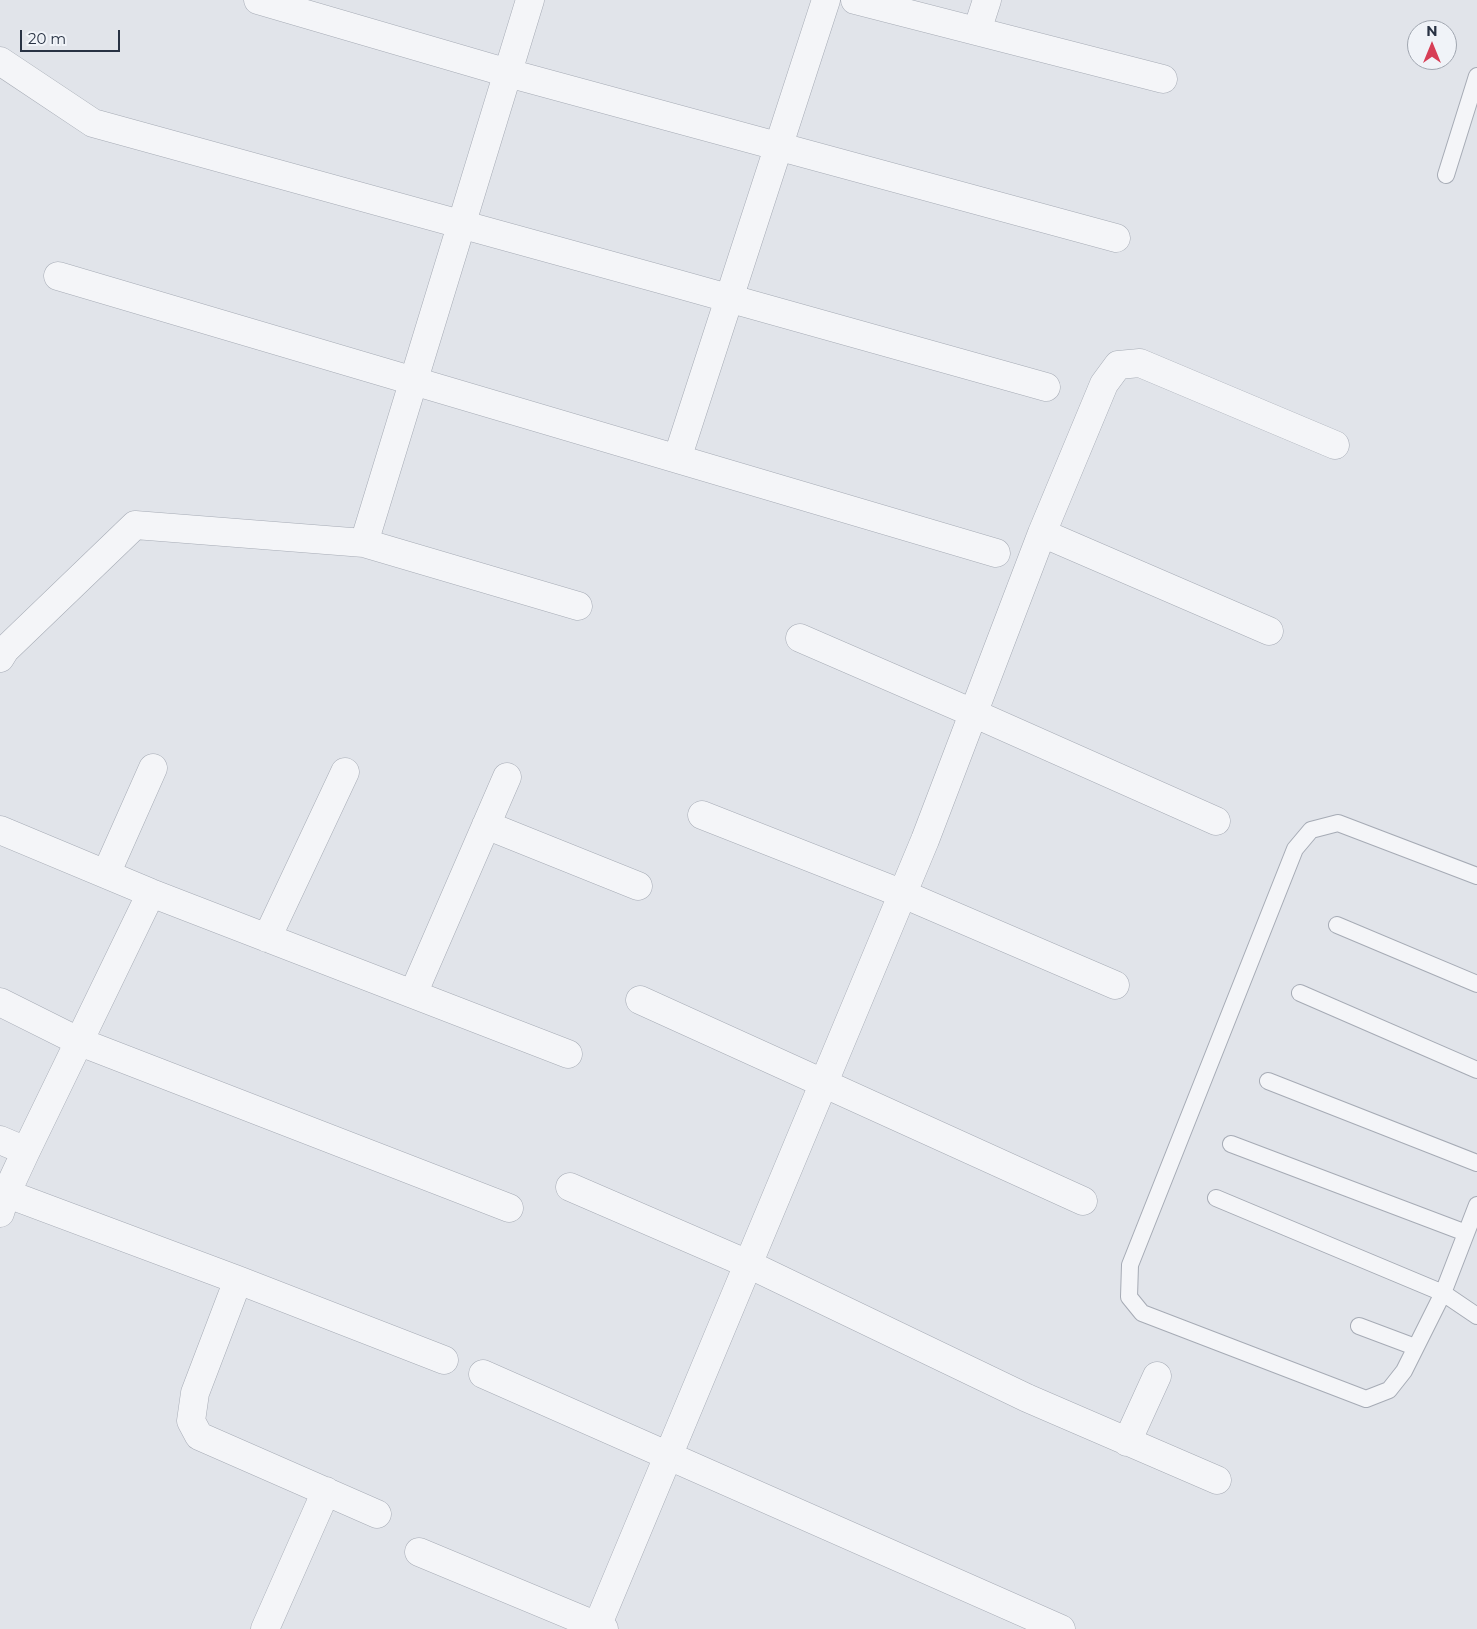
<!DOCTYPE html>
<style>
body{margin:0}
#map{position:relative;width:1477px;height:1629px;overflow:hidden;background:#e1e4ea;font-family:Montserrat,sans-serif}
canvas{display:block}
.north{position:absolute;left:1407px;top:20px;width:50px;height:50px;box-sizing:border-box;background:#f0f3f8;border:1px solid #a0a6b0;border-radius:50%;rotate:0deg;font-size:14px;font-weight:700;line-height:20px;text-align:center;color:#283243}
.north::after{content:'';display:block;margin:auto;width:18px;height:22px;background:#d73e56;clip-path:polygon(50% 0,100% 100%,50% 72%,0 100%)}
.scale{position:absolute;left:20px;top:30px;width:100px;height:22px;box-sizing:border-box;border:2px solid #283243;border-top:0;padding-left:6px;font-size:15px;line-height:18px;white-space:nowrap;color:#283243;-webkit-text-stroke:4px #f0f3f8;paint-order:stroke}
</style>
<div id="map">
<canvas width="1477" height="1629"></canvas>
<div class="north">N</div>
<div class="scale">20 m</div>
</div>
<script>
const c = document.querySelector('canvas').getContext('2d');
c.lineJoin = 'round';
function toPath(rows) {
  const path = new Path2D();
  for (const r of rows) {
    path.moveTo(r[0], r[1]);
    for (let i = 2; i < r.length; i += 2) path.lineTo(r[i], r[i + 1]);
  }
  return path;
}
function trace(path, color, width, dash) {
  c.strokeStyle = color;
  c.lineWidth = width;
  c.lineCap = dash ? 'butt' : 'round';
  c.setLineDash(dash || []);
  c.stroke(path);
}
const lane = toPath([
 [1446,175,1477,76],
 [1477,876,1338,823,1311,830,1295,849,1130,1265,1129,1297,1142,1313,1366,1399,1389,1390,1404,1371,1443,1293,1477,1205],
 [1337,925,1477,984],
 [1300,993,1477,1070],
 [1268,1081,1477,1163],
 [1231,1144,1466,1233],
 [1216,1198,1443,1293,1477,1316],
 [1359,1326,1415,1347]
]);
const street = toPath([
 [258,0,508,73,1116,238],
 [855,0,1163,79],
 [977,31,987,0],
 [0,61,93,123,660,279,1046,387],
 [58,276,996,553],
 [677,459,826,0],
 [1042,533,1269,631],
 [364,543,578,606],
 [800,638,973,713,1216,821],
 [0,658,5,650,135,525,364,543,530,0],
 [702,815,903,894,1115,985],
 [486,825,638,886],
 [0,830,151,893,568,1054],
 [106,874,153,768],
 [267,938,345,772],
 [413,994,507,777],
 [640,1000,1083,1201],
 [0,1002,80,1042,509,1208],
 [0,1140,26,1151],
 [570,1187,748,1264,1027,1398,1217,1480],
 [0,1191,238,1280,444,1360],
 [0,1213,6,1194,26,1151,151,893],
 [238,1280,195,1393,191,1421,199,1436,377,1514],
 [483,1374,1061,1629],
 [1127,1442,1157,1376],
 [419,1552,604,1629],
 [265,1629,326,1491],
 [596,1629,925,840,1042,533,1104,384,1118,365,1140,363,1335,445]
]);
trace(lane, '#a6abb5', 18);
trace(street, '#a6abb5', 29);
trace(lane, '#f4f5f8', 16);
trace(street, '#f4f5f8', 28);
</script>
